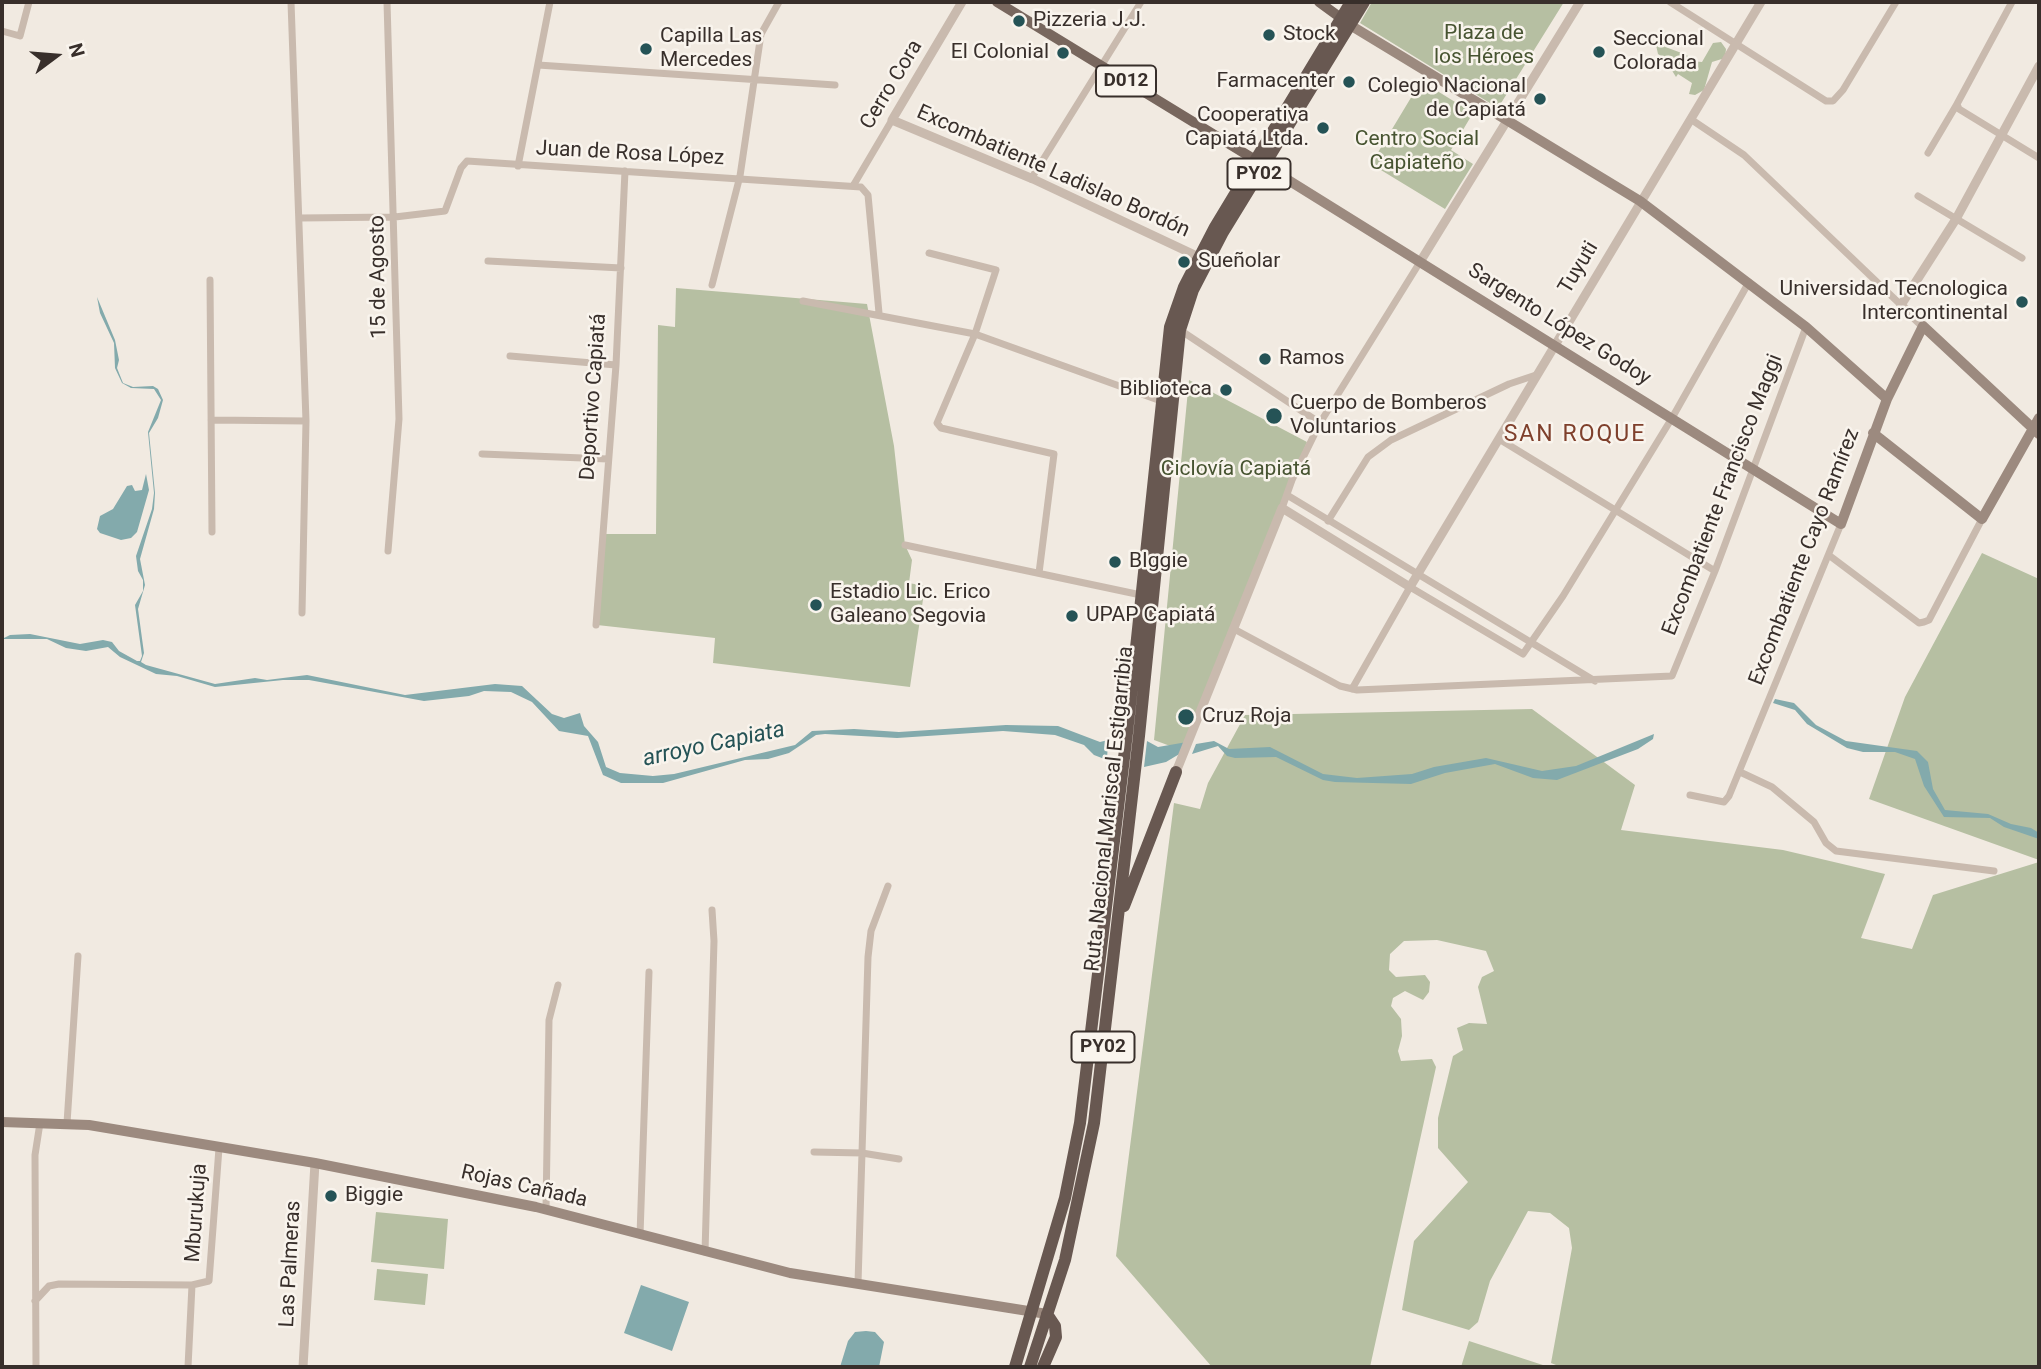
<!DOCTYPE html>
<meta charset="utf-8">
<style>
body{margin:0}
#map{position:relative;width:2041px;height:1369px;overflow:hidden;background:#f1eae1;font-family:Roboto,sans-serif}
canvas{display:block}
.frame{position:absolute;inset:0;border:4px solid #382f2b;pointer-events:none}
.north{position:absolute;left:21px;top:21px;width:70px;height:70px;-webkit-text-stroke:5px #f9f4ed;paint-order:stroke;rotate:74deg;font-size:19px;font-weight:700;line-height:28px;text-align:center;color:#382f2b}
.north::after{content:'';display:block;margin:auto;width:24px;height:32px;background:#382f2b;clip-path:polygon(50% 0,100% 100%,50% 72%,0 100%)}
</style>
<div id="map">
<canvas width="2041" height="1369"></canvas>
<div class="frame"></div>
<div class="north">N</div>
</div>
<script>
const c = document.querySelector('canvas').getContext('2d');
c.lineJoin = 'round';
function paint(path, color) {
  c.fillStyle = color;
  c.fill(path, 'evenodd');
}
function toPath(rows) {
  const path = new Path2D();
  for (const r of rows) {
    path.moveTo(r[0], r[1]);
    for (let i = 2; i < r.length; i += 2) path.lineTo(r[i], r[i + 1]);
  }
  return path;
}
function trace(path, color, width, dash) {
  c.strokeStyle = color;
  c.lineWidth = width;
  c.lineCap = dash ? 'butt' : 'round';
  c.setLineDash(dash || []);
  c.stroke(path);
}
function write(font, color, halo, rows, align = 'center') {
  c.font = font + ' Roboto,sans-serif';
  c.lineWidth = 5;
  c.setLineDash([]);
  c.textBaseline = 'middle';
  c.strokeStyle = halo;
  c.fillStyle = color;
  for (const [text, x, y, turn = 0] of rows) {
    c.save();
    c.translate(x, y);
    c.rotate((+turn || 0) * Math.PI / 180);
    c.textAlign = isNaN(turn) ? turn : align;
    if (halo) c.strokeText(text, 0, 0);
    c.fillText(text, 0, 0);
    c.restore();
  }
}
paint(toPath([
 [1372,2,1564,2,1498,108,1360,23],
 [1654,36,1660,45,1687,55,1690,61,1702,62,1713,43,1721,42,1726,49,1725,58,1712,62,1704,90,1695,95,1689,94,1692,83,1678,74,1676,77,1671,69,1672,63,1658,54],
 [1421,81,1473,113,1451,150,1473,164,1445,209,1371,164],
 [676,288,867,304,894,446,905,545,912,560,909,583,925,586,910,687,713,663,715,638,597,625,602,534,656,534,658,325,675,327],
 [1189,380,1307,442,1181,750,1154,740],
 [1982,553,2039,579,2039,860,1869,799,1905,697],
 [1532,709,1635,785,1621,830,1783,850,1885,874,1861,938,1912,949,1933,895,2039,862,2039,1367,1561,1367,1551,1363,1572,1248,1569,1228,1550,1213,1528,1211,1490,1281,1478,1322,1469,1330,1402,1310,1414,1241,1468,1182,1438,1148,1438,1118,1453,1056,1463,1050,1457,1028,1469,1023,1487,1024,1478,987,1482,977,1494,971,1486,951,1437,940,1404,941,1390,954,1389,970,1396,977,1425,975,1430,982,1429,992,1423,1000,1405,991,1393,998,1391,1006,1401,1019,1402,1036,1398,1051,1401,1061,1432,1059,1436,1067,1370,1367,1212,1367,1116,1256,1174,803,1200,809,1208,783,1245,715],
 [376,1212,448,1219,444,1269,371,1262],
 [377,1269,428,1274,425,1305,374,1300],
 [1469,1341,1549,1367,1461,1367]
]), '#b6bfa2');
paint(toPath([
 [97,297,115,340,119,360,117,368,123,383,133,387,153,386,158,389,163,400,158,418,149,433,155,493,154,509,140,559,145,585,138,609,144,653,141,662,146,665,215,684,255,678,267,680,307,675,405,695,495,684,522,686,552,714,564,718,580,713,584,726,598,742,606,767,620,773,653,776,674,774,795,745,812,731,854,729,899,732,1006,725,1058,726,1100,742,1108,740,1107,760,1094,755,1084,745,1055,735,1003,731,897,738,825,734,816,735,789,753,768,759,745,760,663,783,621,783,603,775,588,736,559,731,532,702,511,692,484,691,469,696,424,701,309,680,283,680,215,687,177,676,156,674,120,657,108,647,86,651,66,648,47,639,2,639,10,635,30,634,80,644,103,640,112,642,119,651,137,661,140,661,142,656,135,605,143,591,143,580,138,571,136,556,152,509,154,493,148,432,161,400,154,389,131,388,122,383,115,368,114,343,100,313],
 [146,474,149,490,137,532,131,538,121,540,100,533,97,529,100,516,113,509,127,486,132,485,135,491,142,490],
 [1775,699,1794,703,1816,725,1846,741,1917,751,1928,762,1933,789,1945,810,1988,814,2011,824,2031,828,2039,833,2039,839,2004,827,1990,818,1944,817,1924,786,1915,759,1895,752,1863,752,1847,748,1807,724,1795,710,1773,703],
 [1654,734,1653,739,1638,749,1557,780,1533,778,1495,764,1445,773,1411,784,1335,782,1323,780,1276,757,1235,758,1227,756,1218,746,1192,754,1196,744,1214,741,1229,749,1270,747,1323,774,1357,778,1412,774,1434,767,1486,758,1542,771,1576,766],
 [1147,741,1158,747,1187,742,1181,753,1166,762,1144,767],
 [641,1285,689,1302,672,1351,624,1333],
 [866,1331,875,1332,884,1342,879,1367,840,1367,848,1341,855,1332]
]), '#83aaac');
trace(toPath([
 [291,2,306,421,302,613],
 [387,2,399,419,388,551],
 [1670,2,1826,101,1833,101,1843,90,1896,2],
 [2012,2,1957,104,1959,109,2039,158],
 [2,31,20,36,29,2],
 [538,65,835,85],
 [1692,120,1744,155,1901,305],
 [1928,153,1957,104],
 [518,166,550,2],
 [1031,179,1141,2],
 [853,186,892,120],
 [1918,196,2022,258],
 [300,218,395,217,445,211,461,168,467,161,861,187,868,195,879,313],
 [929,253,996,270,975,334,937,423,941,428,1054,454,1039,573],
 [488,261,621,268],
 [210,280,212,532],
 [712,285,740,176,761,34,779,2],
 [803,301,975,334,1161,401],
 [1180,330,1320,423],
 [510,356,616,365],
 [211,420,306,421],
 [1499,439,1715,571],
 [482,454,608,459],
 [1287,495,1595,681],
 [1282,508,1292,480,1320,423,1420,262],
 [1328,521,1368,457,1391,440,1509,384,1536,375],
 [905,545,1141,595],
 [1830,556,1919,623,1924,622,1929,620,1982,519],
 [596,625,616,365,625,171],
 [1234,629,1340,686,1357,690,1672,676,1715,571,1806,327],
 [1352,689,1410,587,1523,654,1563,596,1672,418,1749,282],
 [1740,772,1772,787,1814,822,1826,843,1836,851,1994,871],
 [1690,795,1724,802,1729,796,1841,524],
 [67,1123,78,956],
 [814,1152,862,1153,899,1159],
 [546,1209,549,1020,558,985],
 [640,1235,649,972],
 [705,1252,714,941,712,910],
 [858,1283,868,957,871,931,888,886],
 [35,1301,49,1286,59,1284,192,1285,209,1281,219,1148],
 [36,1367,35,1155,40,1123],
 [188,1367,192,1285]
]), '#c9baae', 7);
trace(toPath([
 [962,2,892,120,1033,179,1199,257],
 [1420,262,1580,2],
 [1923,326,1901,305,1956,219,2039,66],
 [1176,772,1282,508,1410,587,1761,2],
 [303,1367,315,1163]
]), '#c9baae', 9);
trace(toPath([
 [1350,25,1640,201,1806,327,1887,399],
 [1264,165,1841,524,1887,399,1923,326,2039,434],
 [1873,433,1982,519,2039,418],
 [2,1122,89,1125,315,1163,536,1207,790,1273,1047,1314]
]), '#9c8a7f', 10);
trace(toPath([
 [997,2,1262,164],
 [1319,2,1345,21]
]), '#78675e', 10);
trace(toPath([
 [1124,906,1176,772],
 [1015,1367,1065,1198,1080,1123,1127,733,1170,327,1184,287,1215,227,1351,2],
 [1030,1367,1065,1260,1094,1123,1139,736,1180,330,1193,290,1223,232,1364,2],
 [1043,1367,1056,1337,1055,1326,1047,1314]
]), '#685851', 12);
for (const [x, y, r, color] of [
 [1019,21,7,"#255356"],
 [1269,35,7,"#255356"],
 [646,49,7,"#255356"],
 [1599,52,7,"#255356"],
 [1063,53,7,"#255356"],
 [1349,82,7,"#255356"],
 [1540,99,7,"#255356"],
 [1323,128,7,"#255356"],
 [1184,262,7,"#255356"],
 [2022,302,7,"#255356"],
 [1265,359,7,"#255356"],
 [1226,390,7,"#255356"],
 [1274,416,9,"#255356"],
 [1115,562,7,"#255356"],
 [816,605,7,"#255356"],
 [1072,616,7,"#255356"],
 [1186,717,9,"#255356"],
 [331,1196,7,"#255356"]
]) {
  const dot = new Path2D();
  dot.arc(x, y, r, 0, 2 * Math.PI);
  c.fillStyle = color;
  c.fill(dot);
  trace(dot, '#f9f4ed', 2.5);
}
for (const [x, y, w] of [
 [1126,81,60],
 [1259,174,63],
 [1103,1047,63]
]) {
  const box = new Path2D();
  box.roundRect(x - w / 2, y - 15.5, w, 31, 5);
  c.fillStyle = '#f9f4ed';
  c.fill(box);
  trace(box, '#382f2b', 2);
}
write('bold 19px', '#382f2b', null, [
 ["D012",1126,81],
 ["PY02",1259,174],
 ["PY02",1103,1047]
]);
write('21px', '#382f2b', '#f9f4ed', [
 ["Pizzeria J.J.",1033,21],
 ["Stock",1283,35],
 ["Capilla Las",660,37],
 ["Mercedes",660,61],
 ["Seccional",1613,40],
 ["Colorada",1613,64],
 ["El Colonial",1049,53,"right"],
 ["Farmacenter",1335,82,"right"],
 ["Colegio Nacional",1526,87,"right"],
 ["de Capiatá",1526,111,"right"],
 ["Cooperativa",1309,116,"right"],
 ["Capiatá Ltda.",1309,140,"right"],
 ["Sueñolar",1198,262],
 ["Universidad Tecnologica",2008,290,"right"],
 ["Intercontinental",2008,314,"right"],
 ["Ramos",1279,359],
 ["Biblioteca",1212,390,"right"],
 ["Cuerpo de Bomberos",1290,404],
 ["Voluntarios",1290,428],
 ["BIggie",1129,562],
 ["Estadio Lic. Erico",830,593],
 ["Galeano Segovia",830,617],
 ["UPAP Capiatá",1086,616],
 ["Cruz Roja",1202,717],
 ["Biggie",345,1196]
], 'left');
write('21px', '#475431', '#f9f4ed', [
 ["Plaza de",1484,34],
 ["los Héroes",1484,58],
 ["Centro Social",1417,140],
 ["Capiateño",1417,164],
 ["Ciclovía Capiatá",1236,470]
]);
write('21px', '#382f2b', '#f9f4ed', [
 ["Cerro Cora",892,85,-59],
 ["Juan de Rosa López",630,154,3],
 ["Excombatiente Ladislao Bordón",1053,172,24],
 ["Tuyuti",1579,268,-59],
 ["15 de Agosto",379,277,-91],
 ["Sargento López Godoy",1559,325,32],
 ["Deportivo Capiatá",594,397,-86],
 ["Excombatiente Francisco Maggi",1723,495,-69],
 ["Excombatiente Cayo Ramírez",1805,557,-69],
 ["Ruta Nacional Mariscal Estigarribia",1110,809,-84],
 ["Rojas Cañada",524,1187,13],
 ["Mburukuja",197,1213,-86],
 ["Las Palmeras",291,1264,-87]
]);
c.letterSpacing = '2px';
write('23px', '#7f402c', '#f9f4ed', [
 ["SAN ROQUE",1575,435]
]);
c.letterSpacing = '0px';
write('italic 23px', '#255356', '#f9f4ed', [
 ["arroyo Capiata",714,745,-12]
]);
</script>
